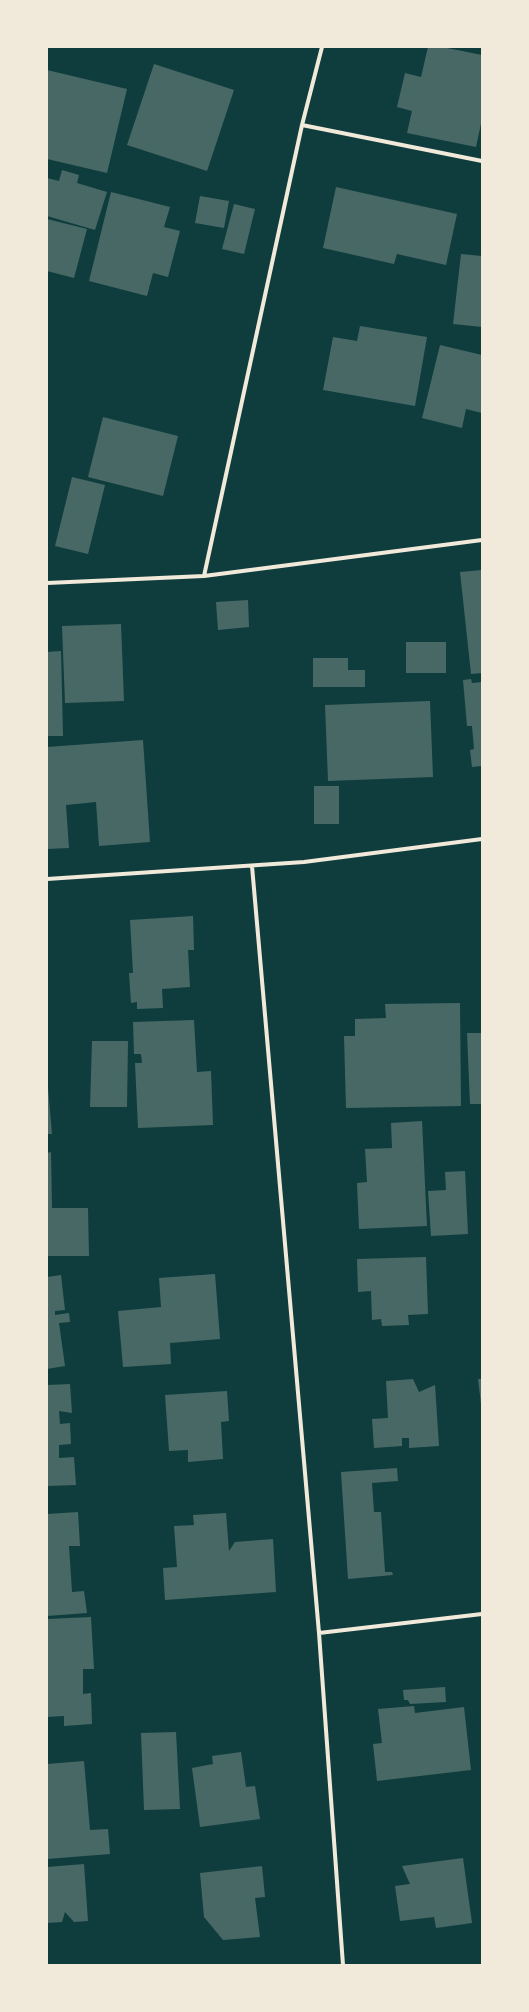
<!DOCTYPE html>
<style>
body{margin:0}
#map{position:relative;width:529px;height:2012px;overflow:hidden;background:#0f3d3e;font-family:"Roboto Condensed",sans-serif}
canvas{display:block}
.frame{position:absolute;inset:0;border:48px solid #f1e9da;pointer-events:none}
</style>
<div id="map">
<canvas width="529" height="2012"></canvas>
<div class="frame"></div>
</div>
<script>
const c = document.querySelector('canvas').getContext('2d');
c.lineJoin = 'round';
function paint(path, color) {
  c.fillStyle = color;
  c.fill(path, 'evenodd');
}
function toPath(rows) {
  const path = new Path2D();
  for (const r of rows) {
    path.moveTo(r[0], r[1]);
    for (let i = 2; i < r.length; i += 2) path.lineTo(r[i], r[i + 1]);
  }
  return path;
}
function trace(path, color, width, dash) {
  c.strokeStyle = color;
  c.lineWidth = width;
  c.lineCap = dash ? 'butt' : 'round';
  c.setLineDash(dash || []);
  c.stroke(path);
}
paint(toPath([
 [428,47,442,47,482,55,482,119,476,147,407,133,412,111,397,107,405,73,421,77],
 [154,64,234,90,207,171,127,145],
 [47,70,127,89,107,173,47,159],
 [62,170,79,175,77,183,107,192,95,230,47,216,47,178,59,181],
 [336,187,457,214,446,265,397,254,394,264,323,248],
 [111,192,170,207,164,227,180,231,168,277,153,273,147,296,89,281],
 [200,196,229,201,224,228,195,223],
 [234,204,255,209,244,254,222,249],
 [47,219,87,229,74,278,47,271],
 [461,254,482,256,482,327,453,324],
 [360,326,427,337,415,406,323,390,333,337,357,341],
 [440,345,482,355,482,413,466,409,462,428,422,418],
 [103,417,178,436,163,496,88,477],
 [72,477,105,485,88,554,55,546],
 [482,570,482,673,471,674,460,572],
 [248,600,249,627,218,630,216,602],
 [121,624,124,701,65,703,62,626],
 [406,642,446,642,446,673,406,673],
 [61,651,63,736,47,736,47,652],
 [313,658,348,658,348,670,365,670,365,687,313,687],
 [471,679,472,683,482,682,482,766,472,767,470,750,474,749,472,726,467,726,463,680],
 [430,701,433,777,328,781,325,705],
 [143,740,150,842,99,846,96,802,66,805,69,848,47,849,47,747],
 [314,786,339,786,339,824,314,824],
 [193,916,194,950,188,950,190,987,162,989,163,1008,137,1009,137,1002,131,1003,129,973,133,973,130,920],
 [460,1003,461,1106,346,1108,344,1036,355,1036,355,1019,386,1018,385,1004],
 [194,1020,197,1072,211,1071,213,1125,138,1128,135,1063,142,1063,141,1054,134,1054,133,1022],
 [467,1033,482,1033,482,1104,470,1104],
 [92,1041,128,1041,127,1107,90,1107],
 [47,1076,52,1134,47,1134],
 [422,1121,427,1226,359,1229,357,1183,367,1182,365,1149,392,1148,391,1123],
 [51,1152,52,1208,88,1208,89,1256,47,1256,47,1153],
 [465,1171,468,1234,431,1236,428,1191,446,1190,445,1172],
 [426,1257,428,1314,408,1315,409,1325,382,1326,381,1319,372,1320,371,1291,358,1292,357,1259],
 [215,1274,220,1339,170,1343,171,1364,123,1367,118,1311,161,1307,159,1278],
 [61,1275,65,1310,55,1311,55,1315,69,1313,70,1322,59,1323,65,1366,47,1369,47,1277],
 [413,1379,419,1392,435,1385,439,1446,409,1448,409,1438,402,1438,402,1446,374,1448,372,1419,388,1418,386,1381],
 [478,1379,482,1379,482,1404,481,1404],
 [70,1384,72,1413,59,1411,60,1424,70,1423,71,1444,59,1445,59,1458,74,1457,76,1485,48,1486,47,1385],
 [227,1391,229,1421,221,1422,223,1459,188,1462,188,1450,169,1451,165,1395],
 [397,1468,398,1481,372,1483,374,1512,381,1512,385,1572,392,1572,393,1575,348,1579,341,1472],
 [78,1512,80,1546,69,1546,72,1592,84,1591,87,1613,47,1616,47,1514],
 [226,1513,229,1551,235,1542,273,1539,276,1592,165,1600,163,1568,177,1567,174,1526,194,1525,193,1515],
 [91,1617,94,1669,83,1669,83,1694,91,1693,92,1724,64,1726,64,1716,47,1717,47,1619],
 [445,1687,446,1702,410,1704,408,1700,404,1700,403,1690],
 [414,1706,415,1713,464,1707,471,1770,377,1781,373,1744,382,1743,378,1709],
 [176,1732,180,1809,144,1810,141,1733],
 [241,1752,246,1787,255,1786,260,1819,200,1827,192,1768,213,1764,212,1756],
 [84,1761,90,1830,108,1829,110,1854,47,1859,47,1764],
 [463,1858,472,1923,436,1928,434,1917,400,1921,395,1886,410,1884,402,1866],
 [84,1864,88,1921,74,1922,65,1912,62,1922,47,1923,47,1867],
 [262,1866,265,1897,255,1898,260,1937,223,1940,204,1917,200,1873]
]), '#486865');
trace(toPath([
 [302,125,482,161],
 [204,576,302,125,322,47],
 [47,583,204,576,482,540],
 [252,866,319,1633,343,1965],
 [47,879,304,862,482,839],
 [319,1633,482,1614]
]), '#f1e9da', 4);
</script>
